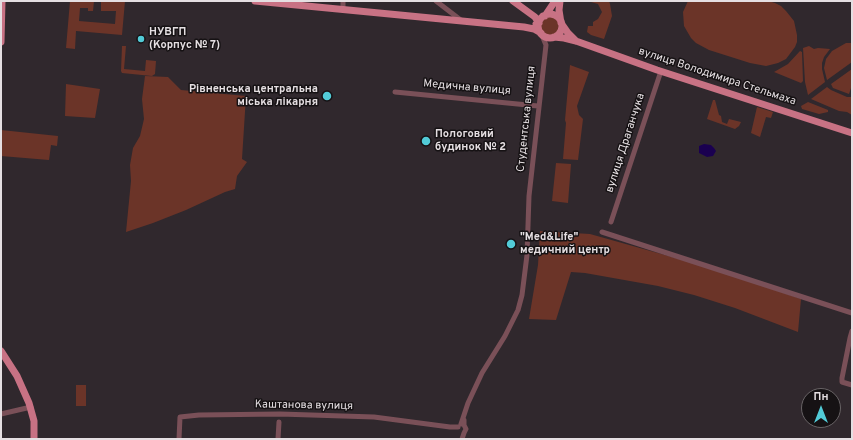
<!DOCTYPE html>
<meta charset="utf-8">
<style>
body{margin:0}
#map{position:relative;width:853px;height:440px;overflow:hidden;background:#30282d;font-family:Overpass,sans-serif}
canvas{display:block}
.frame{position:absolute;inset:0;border:2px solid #e5dfe2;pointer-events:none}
.north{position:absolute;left:801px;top:388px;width:40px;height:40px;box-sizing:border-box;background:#161214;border:1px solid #696466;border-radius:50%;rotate:0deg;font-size:11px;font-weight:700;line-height:16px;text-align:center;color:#e5dfe2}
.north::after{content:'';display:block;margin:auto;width:14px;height:18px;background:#52cbd7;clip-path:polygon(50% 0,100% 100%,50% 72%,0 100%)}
</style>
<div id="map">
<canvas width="853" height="440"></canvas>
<div class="frame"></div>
<div class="north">Пн</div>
</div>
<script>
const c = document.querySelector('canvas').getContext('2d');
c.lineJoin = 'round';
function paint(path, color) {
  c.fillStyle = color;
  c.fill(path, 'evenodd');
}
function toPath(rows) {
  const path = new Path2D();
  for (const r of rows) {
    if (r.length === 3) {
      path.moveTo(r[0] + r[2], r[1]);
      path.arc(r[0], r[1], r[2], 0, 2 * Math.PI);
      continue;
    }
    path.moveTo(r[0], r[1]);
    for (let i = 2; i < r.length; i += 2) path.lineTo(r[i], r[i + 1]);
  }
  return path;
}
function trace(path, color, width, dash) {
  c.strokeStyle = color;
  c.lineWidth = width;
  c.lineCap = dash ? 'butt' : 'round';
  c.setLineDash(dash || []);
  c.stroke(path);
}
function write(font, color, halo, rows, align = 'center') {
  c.font = font + ' Overpass,sans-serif';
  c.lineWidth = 3;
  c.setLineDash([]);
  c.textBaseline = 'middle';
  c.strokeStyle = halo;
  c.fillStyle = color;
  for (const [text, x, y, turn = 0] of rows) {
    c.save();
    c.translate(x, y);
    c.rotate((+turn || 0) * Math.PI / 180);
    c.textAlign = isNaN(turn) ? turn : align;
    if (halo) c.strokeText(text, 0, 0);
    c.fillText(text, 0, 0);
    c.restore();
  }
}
paint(toPath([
 [70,1,94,1,93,11,88,11,88,8,80,8,79,21,115,24,116,11,101,11,101,1,125,1,122,35,76,31,75,49,66,48],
 [591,1,609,1,610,4,612,16,604,39,591,35,587,32,588,26,593,26,593,22,598,19,602,12,598,4,591,2],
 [688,1,768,1,775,3,781,6,786,11,794,21,797,35,797,42,795,47,786,59,778,63,766,66,750,63,709,50,696,43,691,38,684,26,683,12],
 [550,26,9],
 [846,43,852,43,852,62,827,80,824,68,826,59,832,51],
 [122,46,126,46,124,69,145,71,146,60,156,61,155,74,152,76,122,73,121,71],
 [809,46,814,49,818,48,830,49,824,57,822,63,822,69,825,82,808,95,805,82,803,48],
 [800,51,802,52,803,81,801,83,774,72,788,64],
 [570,65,589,72,577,106,579,115,583,119,578,160,563,159,566,123,565,120],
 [852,69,852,85,849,94,833,88,831,84],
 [145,76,168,77,181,90,246,96,242,159,247,162,237,176,235,189,225,192,186,210,153,223,126,232,131,181,130,165,133,148,140,136,144,119,142,99],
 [66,84,100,89,95,118,65,116],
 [827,87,831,90,847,97,852,97,852,115,847,112,839,111,811,99],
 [713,100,715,100,719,115,721,116,722,122,727,124,729,119,741,122,739,126,735,129,707,119],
 [808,102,828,110,828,112,819,114,802,109,801,106],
 [757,107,773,112,771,118,766,117,760,137,751,133],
 [1,130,58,136,57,146,51,145,49,160,1,156],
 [556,163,571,164,568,203,552,201],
 [540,231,590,234,722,271,801,299,798,332,735,308,694,295,658,286,585,273,571,272,556,320,529,319,538,265],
 [76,385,86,385,86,406,76,406]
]), '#6b3428');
paint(toPath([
 [704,144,711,145,714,148,716,151,713,156,707,157,699,153,699,146]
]), '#1a0050');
trace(toPath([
 [436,1,462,21],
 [343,10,343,1],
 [395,92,538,106],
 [611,222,661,71],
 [602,232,852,313],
 [852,331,850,338,842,378,842,382,852,385],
 [1,414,31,407],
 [461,424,468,403,482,373,505,336,518,310,522,295,527,255,529,196,546,45,541,33],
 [179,439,180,417,199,415,280,414,374,417,450,427,458,427],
 [278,439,279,422],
 [462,439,464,433,466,429,464,425,464,420]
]), '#7a5058', 5);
trace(toPath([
 [255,1,524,27,534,29,541,33],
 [513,1,535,17,539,23,536,24],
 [560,1,559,10,561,23,568,33,576,41],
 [550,26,12],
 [543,16,545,16,555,1],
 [554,37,564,38,576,41,657,70,852,133],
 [1,42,2,1],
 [1,351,17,376,29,403,34,421,34,439]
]), '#c87284', 7);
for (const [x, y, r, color] of [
 [141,39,4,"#52cbd7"],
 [327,96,5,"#52cbd7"],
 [426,141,5,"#52cbd7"],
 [511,244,5,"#52cbd7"]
]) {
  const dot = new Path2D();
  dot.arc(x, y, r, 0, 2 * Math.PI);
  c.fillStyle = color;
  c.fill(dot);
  trace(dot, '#161214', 1.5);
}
write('bold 11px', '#e5dfe2', '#161214', [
 ["НУВГП",149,33],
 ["(Корпус № 7)",149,46],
 ["Рівненська центральна",318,90,"right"],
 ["міська лікарня",318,103,"right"],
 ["Пологовий",435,135],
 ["будинок № 2",435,148],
 ["\"Med&Life\"",520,238],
 ["медичний центр",520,251]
], 'left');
write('11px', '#e5dfe2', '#161214', [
 ["вулиця Володимира Стельмаха",717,77,18],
 ["Медична вулиця",467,88,5],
 ["Студентська вулиця",527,119,-84],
 ["вулиця Драганчука",626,143,-72],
 ["Каштанова вулиця",304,406,1]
]);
</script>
